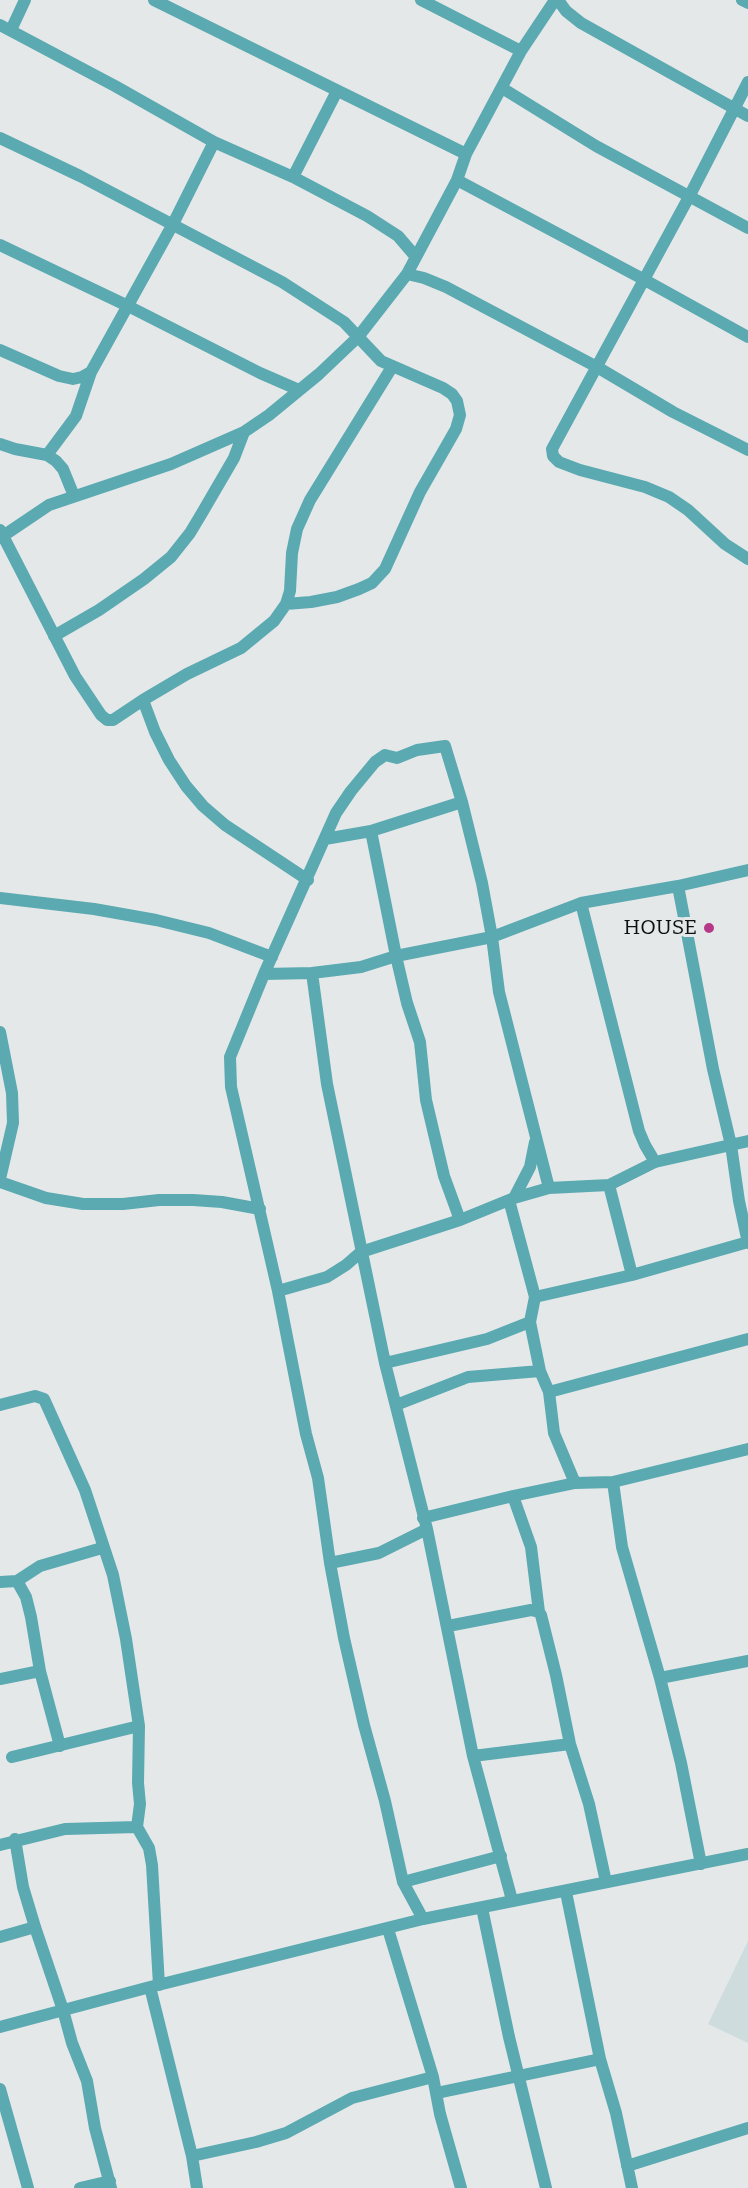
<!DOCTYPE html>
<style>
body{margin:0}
canvas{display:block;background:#e4e8e9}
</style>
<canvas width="748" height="2188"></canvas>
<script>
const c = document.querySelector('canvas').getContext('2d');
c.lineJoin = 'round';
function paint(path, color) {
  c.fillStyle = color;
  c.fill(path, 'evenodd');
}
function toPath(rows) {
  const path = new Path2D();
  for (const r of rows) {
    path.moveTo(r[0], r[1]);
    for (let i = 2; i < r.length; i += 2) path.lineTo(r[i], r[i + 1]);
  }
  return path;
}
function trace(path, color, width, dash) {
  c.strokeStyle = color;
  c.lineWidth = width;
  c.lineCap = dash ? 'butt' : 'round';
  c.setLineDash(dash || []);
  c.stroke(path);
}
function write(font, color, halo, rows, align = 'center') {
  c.font = font + ' Bitter,serif';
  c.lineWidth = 6;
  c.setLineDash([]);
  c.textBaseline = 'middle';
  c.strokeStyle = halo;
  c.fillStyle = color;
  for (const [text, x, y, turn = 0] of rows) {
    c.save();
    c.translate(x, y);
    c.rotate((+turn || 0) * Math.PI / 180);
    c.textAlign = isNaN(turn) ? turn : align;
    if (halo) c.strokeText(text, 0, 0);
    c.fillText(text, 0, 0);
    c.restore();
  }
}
paint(toPath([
 [748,1941,748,2043,708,2024]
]), '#cedcdd');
trace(toPath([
 [154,0,466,154],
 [421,0,521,51],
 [558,0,566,11,581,23,748,116],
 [742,0,748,3],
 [0,25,115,86,214,142,293,177,367,216,398,236,416,257],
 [11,30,25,0],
 [748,82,690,195,552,449,553,456,559,462,580,470,645,487,669,497,688,510,725,544,748,559],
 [502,88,596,146,748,228],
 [0,138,80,176,282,282,344,322,381,361,443,388,452,394,457,401,460,415,456,429,420,492,385,569,372,583,359,589,337,597,311,602,286,604],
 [293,177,337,91],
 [457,180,643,279,748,337],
 [0,245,128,306,260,373,299,390],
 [407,274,424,278,446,287,597,367,673,412,748,450],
 [0,350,59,376,73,379,82,377,91,372],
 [0,444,15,449,47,455,56,461,63,469,74,496],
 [47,455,76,416,91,372,173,224,214,142],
 [0,530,75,676,101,715,107,720,113,720,143,700,187,674,241,648,274,621,286,604,290,591,292,553,297,529,310,500,392,367],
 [0,538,49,505,171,464,244,432,269,415,319,374,358,337,407,274,457,180,466,154,521,51,555,0],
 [54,636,99,610,144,579,171,557,190,533,202,513,234,458,244,432],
 [143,700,155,732,169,760,186,786,203,806,225,825,308,880],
 [371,831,396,956,407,1003,420,1042,426,1100,444,1176,460,1220],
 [325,839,371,831,462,802],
 [678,886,713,1069,731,1145,739,1201,748,1243],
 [0,898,94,909,156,920,209,933,272,957],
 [581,903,639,1131,645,1145,655,1162],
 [312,973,327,1084,385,1363,427,1529,473,1756,512,1900],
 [264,974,312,973,361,967,396,956,492,937,581,903,678,886,748,870],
 [0,1032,12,1093,13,1123,0,1179],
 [0,1182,46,1198,83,1204,123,1204,159,1200,193,1200,222,1202,260,1209],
 [609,1185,632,1275],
 [514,1198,530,1167,535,1142],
 [509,1200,535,1297,530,1322,540,1371,549,1392,554,1433,575,1483],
 [278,1291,327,1277,346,1265,361,1252,460,1220,514,1198,549,1188,609,1185,655,1162,748,1141],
 [535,1297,632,1275,748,1242],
 [385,1363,487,1339,530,1322],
 [549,1392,748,1339],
 [0,1405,35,1396,44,1399,85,1490,113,1575,126,1639,139,1726,138,1783,140,1804,137,1827,149,1848,152,1865,159,1985],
 [396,1405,468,1377,540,1371],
 [613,1482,622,1547,660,1678,681,1763,701,1864],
 [513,1496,531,1547,539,1612],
 [423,1518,513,1496,575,1483,613,1482,748,1449],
 [330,1563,379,1553,427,1529],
 [17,1581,26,1597,31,1617,40,1671,60,1746],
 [0,1582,17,1581,40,1566,102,1548],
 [448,1626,531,1610,539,1612,541,1615,556,1675,570,1744,589,1804,606,1882],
 [660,1678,748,1661],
 [0,1679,40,1671],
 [473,1756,570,1744],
 [12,1757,139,1726],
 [15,1839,23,1887,35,1927,63,2010,72,2043,87,2081,95,2128,111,2188],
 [0,1845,65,1829,137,1827],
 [403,1882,501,1856],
 [566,1892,600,2059,616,2113,632,2188],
 [482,1908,509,2037,546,2188],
 [423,1919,403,1882,385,1801,364,1725,344,1638,330,1563,318,1478,306,1434,278,1291,231,1087,230,1057,264,974,336,813,351,791,375,762,385,755,397,758,417,750,445,746,462,802,482,883,492,937,499,992,549,1188],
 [388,1929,433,2077,440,2114,461,2188],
 [0,1937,35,1927],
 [150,1987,192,2156,197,2188],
 [0,2027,150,1987,423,1919,748,1854],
 [0,2089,28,2188],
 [436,2093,600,2059],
 [192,2156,256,2142,286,2133,352,2098,433,2077],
 [627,2166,748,2128],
 [80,2188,110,2181]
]), '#5baab1', 12);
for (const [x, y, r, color] of [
 [709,928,6,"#b63989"]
]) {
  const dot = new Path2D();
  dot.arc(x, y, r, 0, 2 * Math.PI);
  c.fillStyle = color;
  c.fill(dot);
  trace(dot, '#e4e8e9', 2);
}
write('21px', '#0e1010', '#e4e8e9', [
 ["HOUSE",697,928]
], 'right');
</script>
